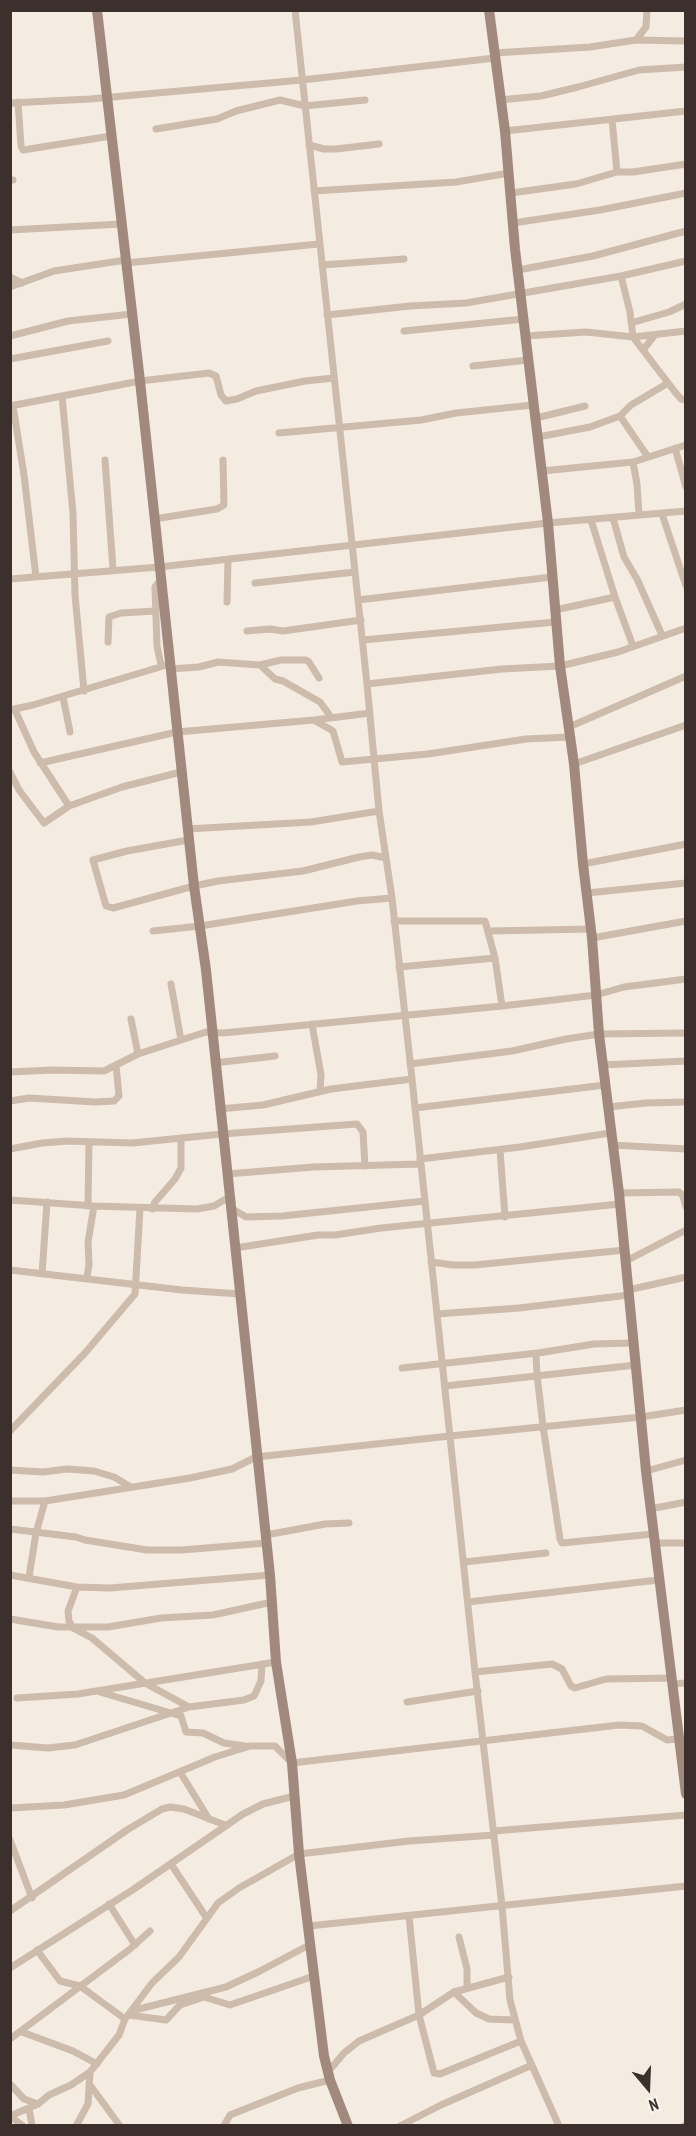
<!DOCTYPE html>
<style>
body{margin:0}
#map{position:relative;width:696px;height:2136px;overflow:hidden;background:#f4ebe1;font-family:"PT Sans Narrow",sans-serif}
canvas{display:block}
.frame{position:absolute;inset:0;border:12px solid #3b302b;pointer-events:none}
.north{position:absolute;left:618px;top:2058px;width:60px;height:60px;-webkit-text-stroke:4px #fbf5ee;paint-order:stroke;rotate:161deg;font-size:16px;font-weight:700;line-height:24px;text-align:center;color:#3b302b}
.north::after{content:'';display:block;margin:auto;width:21px;height:27px;background:#3b302b;clip-path:polygon(50% 0,100% 100%,50% 72%,0 100%)}
</style>
<div id="map">
<canvas width="696" height="2136"></canvas>
<div class="frame"></div>
<div class="north">N</div>
</div>
<script>
const c = document.querySelector('canvas').getContext('2d');
c.lineJoin = 'round';
function toPath(rows) {
  const path = new Path2D();
  for (const r of rows) {
    path.moveTo(r[0], r[1]);
    for (let i = 2; i < r.length; i += 2) path.lineTo(r[i], r[i + 1]);
  }
  return path;
}
function trace(path, color, width, dash) {
  c.strokeStyle = color;
  c.lineWidth = width;
  c.lineCap = dash ? 'butt' : 'round';
  c.setLineDash(dash || []);
  c.stroke(path);
}
trace(toPath([
 [295,10,367,684,379,811,392,898,412,1079,475,1672,502,1906,510,2000,521,2041,559,2126],
 [636,40,646,27,647,10],
 [494,53,590,47,636,40,686,41],
 [500,100,541,96,578,87,639,70,686,67],
 [18,102,21,146,23,150,111,136],
 [10,103,90,99,302,80,495,58],
 [612,119,617,172],
 [156,129,217,119,236,111,280,100,305,106,365,100],
 [505,131,686,111],
 [309,145,324,149,336,149,379,144],
 [10,180,13,180],
 [314,191,456,182,509,173],
 [511,193,576,184,617,172,633,172,686,164],
 [513,223,600,210,686,193],
 [10,230,121,224],
 [126,263,319,244],
 [322,265,404,259],
 [518,270,593,256,686,231],
 [621,276,630,312,633,337,675,392,681,399,686,400],
 [10,277,22,283],
 [10,287,54,271,126,260],
 [327,315,410,306,466,303,621,276,686,261],
 [631,323,669,312,686,304],
 [404,331,524,319],
 [10,336,68,321,132,314],
 [526,336,586,332,633,337,686,331],
 [643,350,654,336],
 [10,359,108,341],
 [473,366,528,360],
 [62,396,73,513,75,595,84,691],
 [10,406,140,381,209,373,216,376,221,395,226,401,237,399,256,391,305,381,334,378],
 [13,406,24,475,36,577],
 [620,416,648,457],
 [536,418,585,406],
 [279,433,421,420,456,413,533,405],
 [538,437,590,427,620,416,631,405,668,383],
 [675,448,686,487],
 [105,460,113,569],
 [633,462,637,484,639,515],
 [542,471,633,462,686,445],
 [662,514,686,586],
 [613,518,624,557,637,579,662,635],
 [154,519,217,509,224,505,223,460],
 [591,520,615,597,633,646],
 [10,579,159,567,548,523,686,511],
 [160,580,155,587,157,646,161,665],
 [255,583,355,572],
 [358,600,552,577],
 [227,602,228,559],
 [555,610,615,597],
 [247,631,270,629,283,631,361,620],
 [363,640,555,622],
 [108,642,109,617,121,613,156,611],
 [260,665,281,660,306,660,309,662,319,678],
 [170,669,199,667,218,662,260,665,275,679,283,681,320,702,331,717],
 [367,684,502,669,560,666,618,652,686,628],
 [63,697,70,732],
 [10,710,33,705,170,664],
 [15,710,34,752,69,806],
 [314,720,370,713],
 [569,727,686,676],
 [40,763,177,732,314,720,333,731,342,762,428,754,526,739,570,737],
 [574,764,686,725],
 [10,772,19,790,44,823,69,806,122,787,181,772],
 [187,829,311,822,379,811],
 [188,840,127,851,93,860,106,906,113,908,194,886,218,881,303,871,359,857,372,855,386,858],
 [583,864,686,844],
 [587,893,686,883],
 [394,921,485,921,495,958,502,1006],
 [153,931,200,926,357,901,392,898],
 [489,931,591,929],
 [592,938,686,921],
 [399,967,495,958],
 [171,984,181,1040],
 [131,1019,138,1054],
 [312,1024,321,1075,320,1091],
 [214,1063,275,1056],
 [410,1064,512,1051,566,1039,599,1034,686,1033],
 [603,1065,686,1061],
 [10,1072,52,1070,104,1071,138,1054,206,1032,223,1033,502,1006,596,995,624,987,686,979],
 [10,1101,29,1098,95,1102,114,1101,119,1096,116,1065],
 [608,1107,646,1103,686,1102],
 [415,1108,605,1085],
 [219,1109,263,1105,331,1089,412,1079],
 [612,1145,686,1149],
 [10,1149,42,1143,67,1141,132,1143,222,1134,357,1124,363,1132,365,1166],
 [500,1150,505,1217],
 [420,1159,520,1147,610,1133],
 [227,1174,313,1167,420,1164],
 [619,1193,679,1192,683,1196,686,1207],
 [10,1200,94,1206,197,1209,214,1206,229,1197],
 [88,1206,89,1142],
 [231,1208,246,1217,282,1216,425,1201],
 [152,1209,155,1202,175,1179,181,1168,181,1138],
 [235,1248,318,1235,335,1235,381,1228,620,1204],
 [626,1261,686,1230],
 [431,1262,453,1265,475,1265,625,1250],
 [10,1270,182,1290,240,1294],
 [42,1274,47,1202],
 [87,1278,89,1264,88,1242,94,1206],
 [628,1290,686,1277],
 [437,1314,519,1308,629,1295],
 [633,1343,594,1344,538,1353,536,1356,537,1375,543,1426,560,1539,562,1543,653,1534],
 [402,1368,538,1353],
 [445,1386,636,1365],
 [10,1431,85,1353,135,1294,140,1208],
 [10,1470,43,1472,67,1469,94,1471,114,1477,131,1487],
 [646,1471,686,1460],
 [10,1501,45,1501,190,1478,232,1469,256,1457,450,1436,641,1417,686,1410],
 [650,1509,686,1502],
 [10,1529,76,1537,85,1540,147,1550,182,1550,266,1543],
 [266,1535,325,1524,349,1523],
 [654,1543,686,1543],
 [464,1562,546,1553],
 [10,1575,77,1587,110,1588,270,1575],
 [29,1577,36,1533,45,1501],
 [77,1587,68,1611,69,1621,73,1628,92,1638,145,1683,189,1707,244,1700,254,1696,261,1681,262,1664],
 [468,1602,658,1580],
 [10,1619,58,1627,108,1627,161,1618,213,1615,272,1602],
 [475,1672,552,1664,562,1669,571,1686,575,1688,606,1679,672,1678],
 [673,1684,686,1683],
 [100,1692,181,1716,186,1732,203,1733,224,1743,245,1746],
 [17,1698,78,1694,276,1662],
 [407,1702,478,1691],
 [10,1745,48,1748,75,1745,189,1707],
 [180,1772,209,1819],
 [10,1808,64,1805,124,1795,215,1757,250,1746,275,1746,292,1763,619,1725,642,1726,667,1740,679,1739],
 [494,1831,686,1815],
 [10,1840,32,1898],
 [171,1864,206,1917],
 [109,1904,135,1945],
 [10,1911,127,1830,162,1809,170,1807,184,1809,225,1825],
 [409,1916,419,2015,434,2073,440,2074,521,2041],
 [309,1926,686,1886],
 [459,1937,467,1969,467,1988],
 [37,1950,60,1981,80,1986,125,2019],
 [10,1968,134,1889,243,1814,263,1804,294,1796],
 [454,1992,476,2013,489,2019,514,2020],
 [131,2011,152,1983,179,1957,218,1903,239,1888,299,1854,409,1841,494,1835],
 [129,2015,166,2020,180,2005,204,1997,230,2005,314,1976],
 [22,2032,73,2051,97,2064],
 [10,2039,130,1949,150,1931],
 [328,2072,344,2053,359,2041,419,2015,454,1992,509,1977],
 [10,2084,24,2099,38,2104],
 [90,2085,120,2126],
 [29,2108,32,2126],
 [10,2116,38,2104,49,2095,71,2085,90,2072,119,2035,125,2019,131,2011,226,1987,260,1971,311,1944],
 [10,2116,23,2126],
 [76,2126,88,2104,90,2072],
 [224,2126,230,2115,235,2113,298,2088,330,2080],
 [400,2126,441,2105,532,2065],
 [684,2126,686,2125]
]), '#cdbbac', 7);
trace(toPath([
 [97,10,140,381,194,886,206,970,270,1575,276,1662,292,1763,299,1854,324,2056,330,2080,348,2126],
 [489,10,505,131,515,249,548,523,560,666,574,764,583,864,592,938,599,1034,619,1193,646,1471,686,1794]
]), '#a18a7d', 10);
</script>
